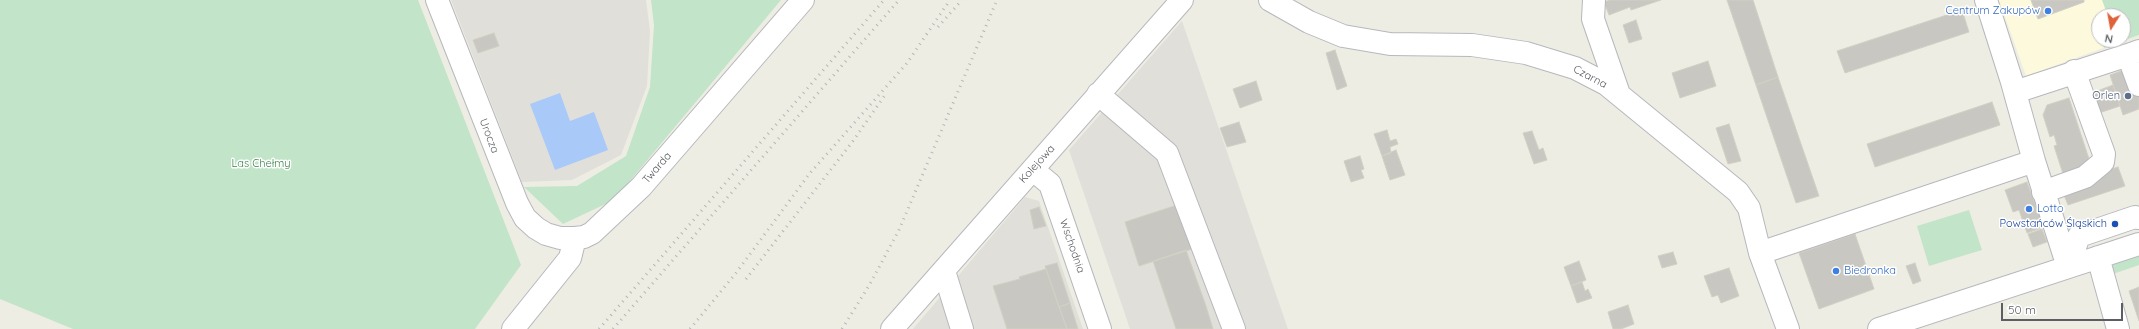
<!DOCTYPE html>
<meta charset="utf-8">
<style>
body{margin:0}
#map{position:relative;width:2139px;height:329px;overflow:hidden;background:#eeede4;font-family:Quicksand,sans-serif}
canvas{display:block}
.north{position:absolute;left:2091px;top:8px;width:40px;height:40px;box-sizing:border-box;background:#fff;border:1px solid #bebfc1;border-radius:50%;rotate:191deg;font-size:11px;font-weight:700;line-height:16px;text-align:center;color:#5c5e64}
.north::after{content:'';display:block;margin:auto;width:14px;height:18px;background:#de623a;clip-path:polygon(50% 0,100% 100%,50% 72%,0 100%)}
.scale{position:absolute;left:2001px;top:303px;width:122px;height:18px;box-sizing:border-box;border:2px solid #5c5e64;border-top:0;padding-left:5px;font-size:12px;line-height:14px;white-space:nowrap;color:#5c5e64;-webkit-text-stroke:3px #fff;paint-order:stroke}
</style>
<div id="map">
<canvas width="2139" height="329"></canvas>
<div class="north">N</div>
<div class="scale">50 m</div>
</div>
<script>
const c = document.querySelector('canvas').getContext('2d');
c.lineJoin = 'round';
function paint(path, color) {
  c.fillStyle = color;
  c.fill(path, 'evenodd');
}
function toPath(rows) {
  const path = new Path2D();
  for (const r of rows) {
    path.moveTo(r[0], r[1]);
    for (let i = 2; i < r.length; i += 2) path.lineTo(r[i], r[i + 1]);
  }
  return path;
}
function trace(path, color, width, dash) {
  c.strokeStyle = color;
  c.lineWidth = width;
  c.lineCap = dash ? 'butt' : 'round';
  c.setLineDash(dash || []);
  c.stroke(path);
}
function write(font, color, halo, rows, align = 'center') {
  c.font = font + ' Quicksand,sans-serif';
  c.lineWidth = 3;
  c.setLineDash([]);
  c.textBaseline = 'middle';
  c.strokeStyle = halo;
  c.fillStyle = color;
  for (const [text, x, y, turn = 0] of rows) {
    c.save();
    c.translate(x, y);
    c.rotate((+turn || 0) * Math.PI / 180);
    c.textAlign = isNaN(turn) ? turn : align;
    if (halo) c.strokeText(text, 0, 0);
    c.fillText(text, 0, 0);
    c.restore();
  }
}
paint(toPath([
 [1999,0,2134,0,2139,35,2026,76],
 [2099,16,2123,16,2123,40,2099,40]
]), '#fcf9dc');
paint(toPath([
 [451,0,646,0,650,31,647,86,621,155,572,180,522,182],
 [1182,21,1288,329,1130,329,1069,150],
 [1025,197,1039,201,1083,329,913,329]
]), '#e0dfd9');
paint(toPath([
 [0,0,418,0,521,265,475,329,73,329,0,299],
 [651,0,781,0,614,200,563,224,524,187,577,186,626,156,650,87,654,25],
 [2102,0,2139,0,2139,35,2104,48,2101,40,2123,40,2123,16,2108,16],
 [1969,210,1982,250,1929,266,1917,226],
 [2139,255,2139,265,2113,274,2112,268,2114,263]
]), '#c2e4c8');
paint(toPath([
 [560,93,570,121,594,112,608,150,555,170,530,104]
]), '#a9c9f9');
const building = toPath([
 [1610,0,1661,0,1631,10,1630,7,1609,15,1604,2,1610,0],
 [1727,0,1753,0,1778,77,1756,85,1727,0],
 [2031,0,2084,0,2084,2,2038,19,2031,0],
 [1962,10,1969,32,1845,73,1837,51,1962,10],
 [1636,20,1642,39,1629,43,1623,25,1636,20],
 [494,33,499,46,478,53,473,40,494,33],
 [1335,50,1347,86,1337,90,1326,53,1335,50],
 [1708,61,1716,86,1680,98,1672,73,1708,61],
 [2129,68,2139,70,2139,109,2123,115,2110,75,2129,68],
 [1778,77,1819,196,1796,203,1756,85,1778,77],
 [1256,81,1262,100,1240,108,1233,89,1256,81],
 [2113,85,2120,106,2099,113,2092,93,2113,85],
 [2069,98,2091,165,2064,177,2054,146,2057,145,2054,135,2050,137,2043,115,2047,105,2069,98],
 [1992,102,2000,125,1875,167,1867,144,1992,102],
 [1239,122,1246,142,1227,147,1220,128,1239,122],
 [1729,124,1741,161,1728,164,1716,128,1729,124],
 [1387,130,1390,141,1396,139,1398,144,1390,147,1391,153,1382,156,1374,134,1387,130],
 [1532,131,1539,150,1543,148,1547,160,1534,164,1523,133,1532,131],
 [1396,150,1405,175,1390,180,1382,156,1396,150],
 [1360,156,1364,169,1361,170,1364,178,1351,182,1344,161,1360,156],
 [2118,167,2125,186,2068,205,2063,193,2093,175,2118,167],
 [2027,182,2044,227,2027,233,2019,210,2013,212,2005,190,2027,182],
 [1177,205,1192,249,1139,266,1125,222,1177,205],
 [1039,207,1046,226,1034,229,1030,210,1039,207],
 [2042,229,2047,242,2033,247,2028,234,2042,229],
 [1855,234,1874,289,1819,309,1799,253,1855,234],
 [1186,250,1206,306,1213,329,1176,329,1153,261,1186,250],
 [1673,252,1677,264,1662,268,1658,256,1673,252],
 [1579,261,1586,280,1571,286,1564,267,1579,261],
 [1057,263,1070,303,1059,307,1045,266,1057,263],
 [1915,263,1921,281,1913,284,1906,266,1915,263],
 [1729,268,1739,296,1721,303,1718,295,1712,297,1704,276,1729,268],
 [1046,269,1067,329,1007,329,993,286,1020,279,1019,277,1046,269],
 [1582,282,1585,291,1588,289,1592,298,1577,303,1571,286,1582,282],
 [2139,287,2139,321,2129,291,2139,287],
 [1070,303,1078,329,1067,329,1059,307,1070,303],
 [1628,305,1634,324,1621,329,1613,329,1608,312,1628,305]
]);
paint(building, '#c9c7c2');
trace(building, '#d2d0c3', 1);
const minor = toPath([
 [437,0,517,203,525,218,536,228,546,234,560,238,575,238,584,237,592,233,641,187,803,0],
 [1270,0,1309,22,1343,36,1390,44,1472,45,1526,53,1575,68,1606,84,1738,192,1749,208,1760,253,1788,329],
 [1594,0,1593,19,1619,94],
 [1986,0,2012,82,2034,161,2068,267],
 [2139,51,2128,55,2139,85],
 [2015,92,2128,55],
 [1098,94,1167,153,1234,329],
 [1033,170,1050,184,1100,329],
 [2043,192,2085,177,2103,162,2104,154,2074,71],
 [1760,253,2034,161],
 [2098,257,2118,329],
 [2068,267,2079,236,2135,217,2139,218],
 [944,271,962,329],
 [513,329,570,258,575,238],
 [892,329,1182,0],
 [1879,329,2139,244]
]);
trace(minor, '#b7b8bd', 24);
trace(minor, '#fff', 22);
trace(toPath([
 [938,27,962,0],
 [746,279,853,141,885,95],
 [599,329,884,0],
 [613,329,899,0],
 [690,329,736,273,810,173,907,63,950,0],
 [842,329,870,284,899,230,997,0]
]), '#b5b5b6', 3, [1, 5]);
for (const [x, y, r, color] of [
 [2048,11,4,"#3f7fe0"],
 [2128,96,4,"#5c6f8a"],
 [2029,209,4,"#3f7fe0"],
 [2115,224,4,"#1a4fb4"],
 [1836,271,4,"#3f7fe0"]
]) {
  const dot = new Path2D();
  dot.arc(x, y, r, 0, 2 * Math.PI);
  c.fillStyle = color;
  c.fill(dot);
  trace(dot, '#fff', 1.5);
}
write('11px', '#366cbe', '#fff', [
 ["Centrum Zakupów",2040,11,"right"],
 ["Lotto",2037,209],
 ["Biedronka",1844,271]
], 'left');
write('11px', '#5c5e64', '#fff', [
 ["Czarna",1590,77,28],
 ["Urocza",489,136,69],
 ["Kolejowa",1037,164,-48],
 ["Twarda",657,168,-49],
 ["Wschodnia",1072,246,71]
]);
write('11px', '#4e5e75', '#fff', [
 ["Orlen",2120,96]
], 'right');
write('11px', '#3b844a', '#fff', [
 ["Las Chełmy",261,164]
]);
write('11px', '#164399', '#fff', [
 ["Powstańców Śląskich",2107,224]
], 'right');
</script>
